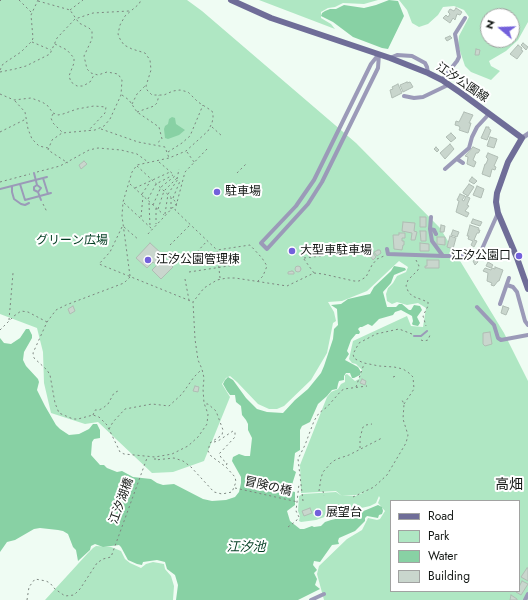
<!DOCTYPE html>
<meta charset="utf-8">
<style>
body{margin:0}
#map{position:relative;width:528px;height:600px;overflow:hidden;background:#effcf3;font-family:Jost,sans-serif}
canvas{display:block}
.legend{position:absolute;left:390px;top:500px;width:130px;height:92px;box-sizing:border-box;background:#fff;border:1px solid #a1a2a1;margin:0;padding:5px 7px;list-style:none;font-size:12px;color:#131714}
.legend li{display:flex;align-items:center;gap:8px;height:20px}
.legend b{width:20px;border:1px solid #a1a2a1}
.north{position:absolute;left:480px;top:8px;width:40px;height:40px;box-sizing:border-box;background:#fff;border:1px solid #a1a2a1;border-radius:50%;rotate:289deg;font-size:11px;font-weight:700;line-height:16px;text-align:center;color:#131714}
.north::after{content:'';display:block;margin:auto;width:14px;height:18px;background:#7360db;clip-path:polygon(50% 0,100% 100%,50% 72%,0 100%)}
</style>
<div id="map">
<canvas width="528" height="600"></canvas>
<ul class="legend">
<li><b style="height:5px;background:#6f6d98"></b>Road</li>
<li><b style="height:11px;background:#afe7c3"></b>Park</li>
<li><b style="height:11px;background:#88d1a4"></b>Water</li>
<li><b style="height:11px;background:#c9d6cd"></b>Building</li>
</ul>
<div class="north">N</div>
</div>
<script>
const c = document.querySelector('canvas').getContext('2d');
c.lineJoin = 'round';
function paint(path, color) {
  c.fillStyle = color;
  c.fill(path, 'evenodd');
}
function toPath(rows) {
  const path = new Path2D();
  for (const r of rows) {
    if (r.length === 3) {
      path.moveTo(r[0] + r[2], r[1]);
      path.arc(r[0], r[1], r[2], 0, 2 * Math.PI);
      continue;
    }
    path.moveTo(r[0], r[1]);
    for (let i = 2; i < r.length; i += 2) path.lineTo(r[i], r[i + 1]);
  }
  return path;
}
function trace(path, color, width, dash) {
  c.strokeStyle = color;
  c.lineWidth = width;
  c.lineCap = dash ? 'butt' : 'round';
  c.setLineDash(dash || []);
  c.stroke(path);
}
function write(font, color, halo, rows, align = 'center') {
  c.font = font + ' Jost,"Noto Sans JP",sans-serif';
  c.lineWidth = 4;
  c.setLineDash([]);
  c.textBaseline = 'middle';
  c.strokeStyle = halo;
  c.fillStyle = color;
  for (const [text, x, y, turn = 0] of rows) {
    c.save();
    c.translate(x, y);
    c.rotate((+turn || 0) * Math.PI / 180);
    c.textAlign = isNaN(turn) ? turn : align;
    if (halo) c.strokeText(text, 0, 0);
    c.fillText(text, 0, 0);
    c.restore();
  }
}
paint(toPath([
 [0,0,187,0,202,11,356,143,440,228,504,333,528,381,528,600,324,600,317,574,319,566,347,539,362,530,368,518,377,520,380,519,385,511,378,503,380,498,379,496,376,503,370,506,330,515,316,520,301,522,299,521,300,516,298,511,299,496,303,494,336,492,342,496,355,496,368,491,356,495,342,496,336,491,301,493,300,465,327,397,331,392,338,389,341,384,345,382,345,375,347,374,355,381,359,379,362,370,356,364,352,363,349,359,353,341,407,316,411,326,423,327,426,308,418,303,407,305,397,302,392,304,387,301,386,294,388,288,393,283,397,276,406,272,408,267,399,261,367,291,342,301,328,302,334,312,336,321,333,323,327,353,311,380,284,406,277,409,269,409,258,404,237,382,230,376,226,378,222,384,230,397,204,461,173,472,152,473,98,422,85,424,51,413,44,383,43,352,37,328,0,314],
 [391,501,519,501,519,591,391,591],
 [259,0,378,0,364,4,343,3,335,7,328,8,321,12,321,18,331,24,335,29],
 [399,0,528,0,528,22,518,40,506,51,489,61,491,66,500,71,491,80,471,72,465,66,458,45,459,36,469,17,464,10,454,6,443,7,438,15,428,24,419,27,412,23,407,10],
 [488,16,512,16,512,40,488,40],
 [96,546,111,547,121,551,125,559,130,563,141,568,146,564,153,562,164,564,165,569,171,576,174,586,173,600,45,600,88,553,93,548]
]), '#afe7c3');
paint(toPath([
 [389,0,398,1,404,16,388,49,382,48,353,37,333,22,321,16,322,13,325,11,330,9,336,9,344,5,364,8,376,5],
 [172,117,175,118,176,124,185,130,179,135,168,139,165,138,164,129,165,126,168,124,169,119],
 [394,266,405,268,406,270,394,275,391,283,383,292,387,307,396,307,399,304,402,304,409,310,411,310,414,305,420,306,422,310,417,317,420,323,418,326,413,325,412,324,413,321,412,316,401,310,395,312,393,315,379,319,372,326,368,324,362,327,360,327,358,329,360,332,359,334,356,334,351,340,347,351,349,354,345,360,358,367,361,372,360,375,354,378,352,378,350,373,346,373,344,376,344,380,339,381,338,384,337,389,332,390,327,396,318,404,310,422,302,426,300,430,300,450,295,453,293,470,296,472,290,491,295,492,295,505,287,511,290,521,300,529,304,529,312,526,314,527,321,526,325,522,331,520,354,515,378,505,382,507,383,511,382,514,379,515,378,518,367,516,365,518,365,521,355,531,339,538,338,541,339,544,332,545,320,562,314,561,313,565,317,570,314,573,317,579,315,585,320,589,298,600,176,600,178,585,175,575,167,569,165,562,157,560,143,562,142,565,137,564,128,560,121,547,119,545,103,547,95,544,91,546,90,550,78,561,76,550,73,547,68,534,63,531,58,530,40,528,34,529,15,540,7,542,0,552,0,338,4,343,11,344,20,338,26,329,29,329,32,335,32,338,24,352,23,360,26,366,38,379,39,382,37,390,45,406,56,425,60,429,69,435,79,434,89,429,93,424,97,424,100,430,100,438,94,439,92,442,91,455,100,465,104,465,107,468,117,472,122,471,133,477,151,479,157,483,163,485,174,484,203,499,212,501,226,500,235,497,239,492,241,483,241,477,232,461,233,457,239,454,245,456,250,456,252,438,248,430,248,424,246,420,242,415,241,406,236,402,235,395,230,395,227,391,223,384,225,380,228,377,233,380,246,398,257,409,267,412,283,413,295,400,308,389,321,373,324,366,333,339,334,329,338,325,337,309,331,305,341,304,348,299,370,294,374,287,391,271]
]), '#88d1a4');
const building = toPath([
 [456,8,462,12,460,15,457,14,455,20,453,18,450,23,443,18,446,15,448,17,450,14,448,12,450,9,454,11,456,8],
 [450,36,452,38,447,41,445,38,450,36],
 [523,43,528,47,526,50,521,45,523,43],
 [518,45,522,48,521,50,523,51,517,59,510,54,518,45],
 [476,49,480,50,479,55,475,55,476,49],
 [407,82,407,83,410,82,413,87,403,92,400,85,407,82],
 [398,84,402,93,392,98,390,90,393,89,392,87,398,84],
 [464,112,473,115,469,123,471,123,468,133,459,130,460,128,459,126,455,125,456,121,459,122,464,112],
 [486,127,489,127,489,129,491,130,487,140,481,138,486,127],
 [451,133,456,138,451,142,446,137,451,133],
 [490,137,497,139,494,148,487,146,490,137],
 [450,144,454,149,445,159,440,153,450,144],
 [436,147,439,150,437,152,434,149,436,147],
 [473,147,480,150,478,153,476,153,473,160,476,162,474,167,467,164,468,157,465,156,473,147],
 [488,153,498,157,494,166,496,167,495,170,492,169,490,177,482,174,485,164,486,164,488,159,486,157,488,153],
 [84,161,87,164,81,169,79,165,84,161],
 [472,177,477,181,474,184,469,181,472,177],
 [469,184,474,187,468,196,463,193,463,192,469,184],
 [477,186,484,189,481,198,473,195,477,186],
 [460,194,465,196,462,200,464,201,466,196,470,198,467,205,469,206,465,211,469,213,467,217,456,212,459,201,457,200,460,194],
 [420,217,426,217,426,227,420,227,420,217],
 [473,219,482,222,480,226,471,223,473,219],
 [403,222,415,223,414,231,417,232,415,240,411,240,412,233,402,231,403,222],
 [441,225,445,226,444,232,440,232,441,225],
 [470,225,479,228,478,230,480,230,479,233,477,233,474,240,477,241,474,247,471,245,473,241,468,239,469,236,467,236,470,225],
 [453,230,459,232,457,237,451,235,453,230],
 [420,231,426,231,426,241,421,241,420,231],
 [399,233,405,233,405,238,402,238,402,241,404,241,404,245,403,245,402,250,394,249,393,235,399,235,399,233],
 [450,236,456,238,453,249,447,247,450,236],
 [437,237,445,237,445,245,437,244,437,237],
 [150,243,161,253,156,259,159,263,164,258,173,267,161,279,152,270,157,265,153,262,147,268,136,258,150,243],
 [420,243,429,244,429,251,420,251,420,243],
 [487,249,493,249,492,260,484,259,487,249],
 [378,250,380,250,381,253,377,256,374,252,378,250],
 [373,253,376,257,373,260,370,256,373,253],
 [476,259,478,262,475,265,473,261,476,259],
 [427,260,439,260,439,268,425,268,425,266,427,266,427,260],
 [488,262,493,265,491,268,486,266,488,262],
 [298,269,3],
 [495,267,503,270,499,281,498,281,494,286,491,285,492,283,487,281,488,273,483,271,485,268,491,270,492,268,495,269,495,267],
 [292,271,294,272,294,274,288,274,288,272,292,271],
 [73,306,75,311,70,314,68,309,73,306],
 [503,306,509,308,506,315,501,313,503,306],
 [490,332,492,344,485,346,483,344,483,333,490,332],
 [362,379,366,381,365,385,360,383,362,379],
 [195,386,199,387,198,392,193,391,195,386],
 [310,508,312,513,304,516,302,511,310,508],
 [527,568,528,568,528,581,521,577,527,568],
 [522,581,528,584,521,595,516,592,519,591,519,587,522,581],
 [511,595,517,599,517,600,510,600,511,595]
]);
paint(building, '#c9d6cd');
trace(building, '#b0bdb4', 1);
trace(toPath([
 [19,0,31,12],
 [0,1,1,0],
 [38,1,70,10,79,23,89,28,92,31,92,39,84,56,87,69,91,73,98,75,107,72,118,74,122,80,121,95,110,119,104,126,95,130,62,133,52,140,48,150,68,163],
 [70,10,83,0],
 [32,42,51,50],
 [55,44,67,50,74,58,74,63,69,76,71,82,77,86,83,86,90,82,94,75],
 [0,70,3,64,21,52,32,41,33,38,31,15,38,0],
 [0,72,15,69,26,66,50,54,57,38,75,19,93,13,129,11],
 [0,94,14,100,31,98,42,102,47,105,53,113,58,115,63,114,77,109,94,106,106,107,105,113,88,131],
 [122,95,129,100,137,112,159,127,162,139,156,144],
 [15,101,25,112,28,129,32,139,39,146,48,148],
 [132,104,137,94,145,86],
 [137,112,154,106,157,103,159,95],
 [53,114,51,118,53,123,62,132],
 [212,127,222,136],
 [101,129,138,142,165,147,169,158],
 [0,132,26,119],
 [207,149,185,172,175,210,217,250],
 [168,152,182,143,190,136,203,105],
 [187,152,194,162],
 [159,162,173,174],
 [137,166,177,203,147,235],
 [37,172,60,166,89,150,98,148,121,150,137,154,148,162],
 [237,173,247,163],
 [177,179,179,169],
 [0,182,30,174],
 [130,184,164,215],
 [135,188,170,172],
 [142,194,150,182],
 [173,198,180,181],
 [148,199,156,184,173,175],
 [124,203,152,229],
 [149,203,150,226],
 [43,204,47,212],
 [153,205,161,187,175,176],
 [156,208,156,224],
 [158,209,164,191,177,178],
 [171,209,171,198],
 [165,214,168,194,178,179],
 [141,217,143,196],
 [122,227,110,252,99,264,193,302],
 [124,227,139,240],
 [170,245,190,225],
 [301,255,314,273],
 [304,258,321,256],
 [416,260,419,266,418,270,408,280,406,286,408,291,412,296,428,302,428,306,423,316,426,326],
 [187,263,207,241],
 [189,272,235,265],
 [130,276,122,216,123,202,132,172,137,165,169,158,186,151,208,131,212,123,213,118,213,114,212,111,198,102,188,92,180,90,173,91,164,95,152,95,147,90,146,86,151,70,150,60,145,53,132,49,124,45,120,39,118,34,120,25,125,16,139,4,141,0],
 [130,277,124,283,66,305,56,310,47,322,33,353,34,358,47,370,50,375,55,403,59,413,73,419,78,419,93,415,99,417,107,425,120,452,124,454,155,457,172,454,188,446,198,437,207,424,208,414,204,403,203,389,204,378,202,369,198,360,195,339,193,302,204,288,217,280,227,278,235,278,287,286,314,273,323,274,354,281,359,281,366,277,372,265,377,259,384,256],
 [220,278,217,250,250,245,262,258,267,266,263,276,257,282],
 [185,279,189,300],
 [9,320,13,273],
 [0,330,14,316,21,311,28,312,47,322],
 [421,340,424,341,428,340,430,335],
 [393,377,396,376],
 [356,387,364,364],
 [404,404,414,389,413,377,409,373,403,369,394,367,379,366,364,363,357,360,354,358,353,354,359,343,376,334,399,329,412,334],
 [93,415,95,410,99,410,103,408,108,404,114,393,118,391],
 [109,429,113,422,125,409,152,404,169,406,182,394,194,377,202,369],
 [214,442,218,441,233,431,235,432,235,437,219,454,222,459,227,463,226,467],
 [360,448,360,438,363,427,366,425,372,424],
 [155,458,155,460,174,458,183,461,191,467,214,492,222,494,232,492,236,482,235,477,226,467,211,456,208,451,210,443,222,435,223,430,216,411,208,404,205,404],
 [235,488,298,502],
 [319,491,321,478,323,472,332,462,337,459,349,455,382,438],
 [323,491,324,496],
 [353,497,374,487,387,475,406,443,408,435,403,419,404,404,402,400],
 [303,501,298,459,305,445,314,421,319,413,327,407,341,391,344,389,367,386],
 [288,527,296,521,299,517,296,511,299,484],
 [27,600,29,587,35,579,46,581,50,583,55,589,65,596,74,595,80,589,97,563,103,559,111,557,147,458]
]), '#7d8680', 1, [2, 3]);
trace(toPath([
 [34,173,37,185,41,188,38,192],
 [43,178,48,194],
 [20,184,25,200,51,193],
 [37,185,34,187,34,190,38,192,41,200],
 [12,186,12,192,14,199,21,204,25,205,29,203],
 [0,189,47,177],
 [414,336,421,336,427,331]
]), '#9b9ab8', 2);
trace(toPath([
 [379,54,378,68,322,182,308,204,267,249,261,243,296,206,314,180,371,64,379,54],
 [390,58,397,55,412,56,425,63,427,67,428,73],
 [442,80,457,61,459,57,455,34,465,18],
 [404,96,414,98,423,97,448,85],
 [457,159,463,163],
 [445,169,469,148,472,137,477,127,489,114],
 [431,217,430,229,432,241,443,256],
 [430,229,434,230,436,234],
 [387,249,388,254,443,256,467,256,476,254,482,249,498,213],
 [507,285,513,287,517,292,525,321,528,325],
 [500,304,509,278],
 [477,307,494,325,498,338,501,340,528,335],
 [311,600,324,594],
 [525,600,528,594]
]), '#9b9ab8', 4);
trace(toPath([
 [522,138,528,134]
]), '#9b9ab8', 5);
trace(toPath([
 [231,0,271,18,390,58,428,73,442,80,461,93,522,138,508,162,497,193,496,202,498,213,517,258,528,289]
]), '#6f6d98', 6);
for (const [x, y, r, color] of [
 [217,192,4,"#7360db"],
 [292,251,4,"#7360db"],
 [519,256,4,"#7360db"],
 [148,260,4,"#7360db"],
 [318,513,4,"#7360db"]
]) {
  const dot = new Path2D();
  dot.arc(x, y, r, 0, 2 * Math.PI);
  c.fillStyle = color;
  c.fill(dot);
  trace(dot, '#fff', 1.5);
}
write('12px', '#131714', '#fff', [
 ["江汐公園線",462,83,34],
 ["冒険の橋",268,487,13],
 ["江汐湖橋",122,501,-70]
]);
write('12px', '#131714', '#fff', [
 ["駐車場",225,192],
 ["大型車駐車場",300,251],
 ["江汐公園口",511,256,"right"],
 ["江汐公園管理棟",156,260],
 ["展望台",326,513]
], 'left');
write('12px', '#003d21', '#fff', [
 ["グリーン広場",72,241]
]);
write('italic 13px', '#013d21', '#fff', [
 ["江汐池",246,548]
]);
write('14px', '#131714', '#fff', [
 ["高畑",509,486]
]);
</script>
